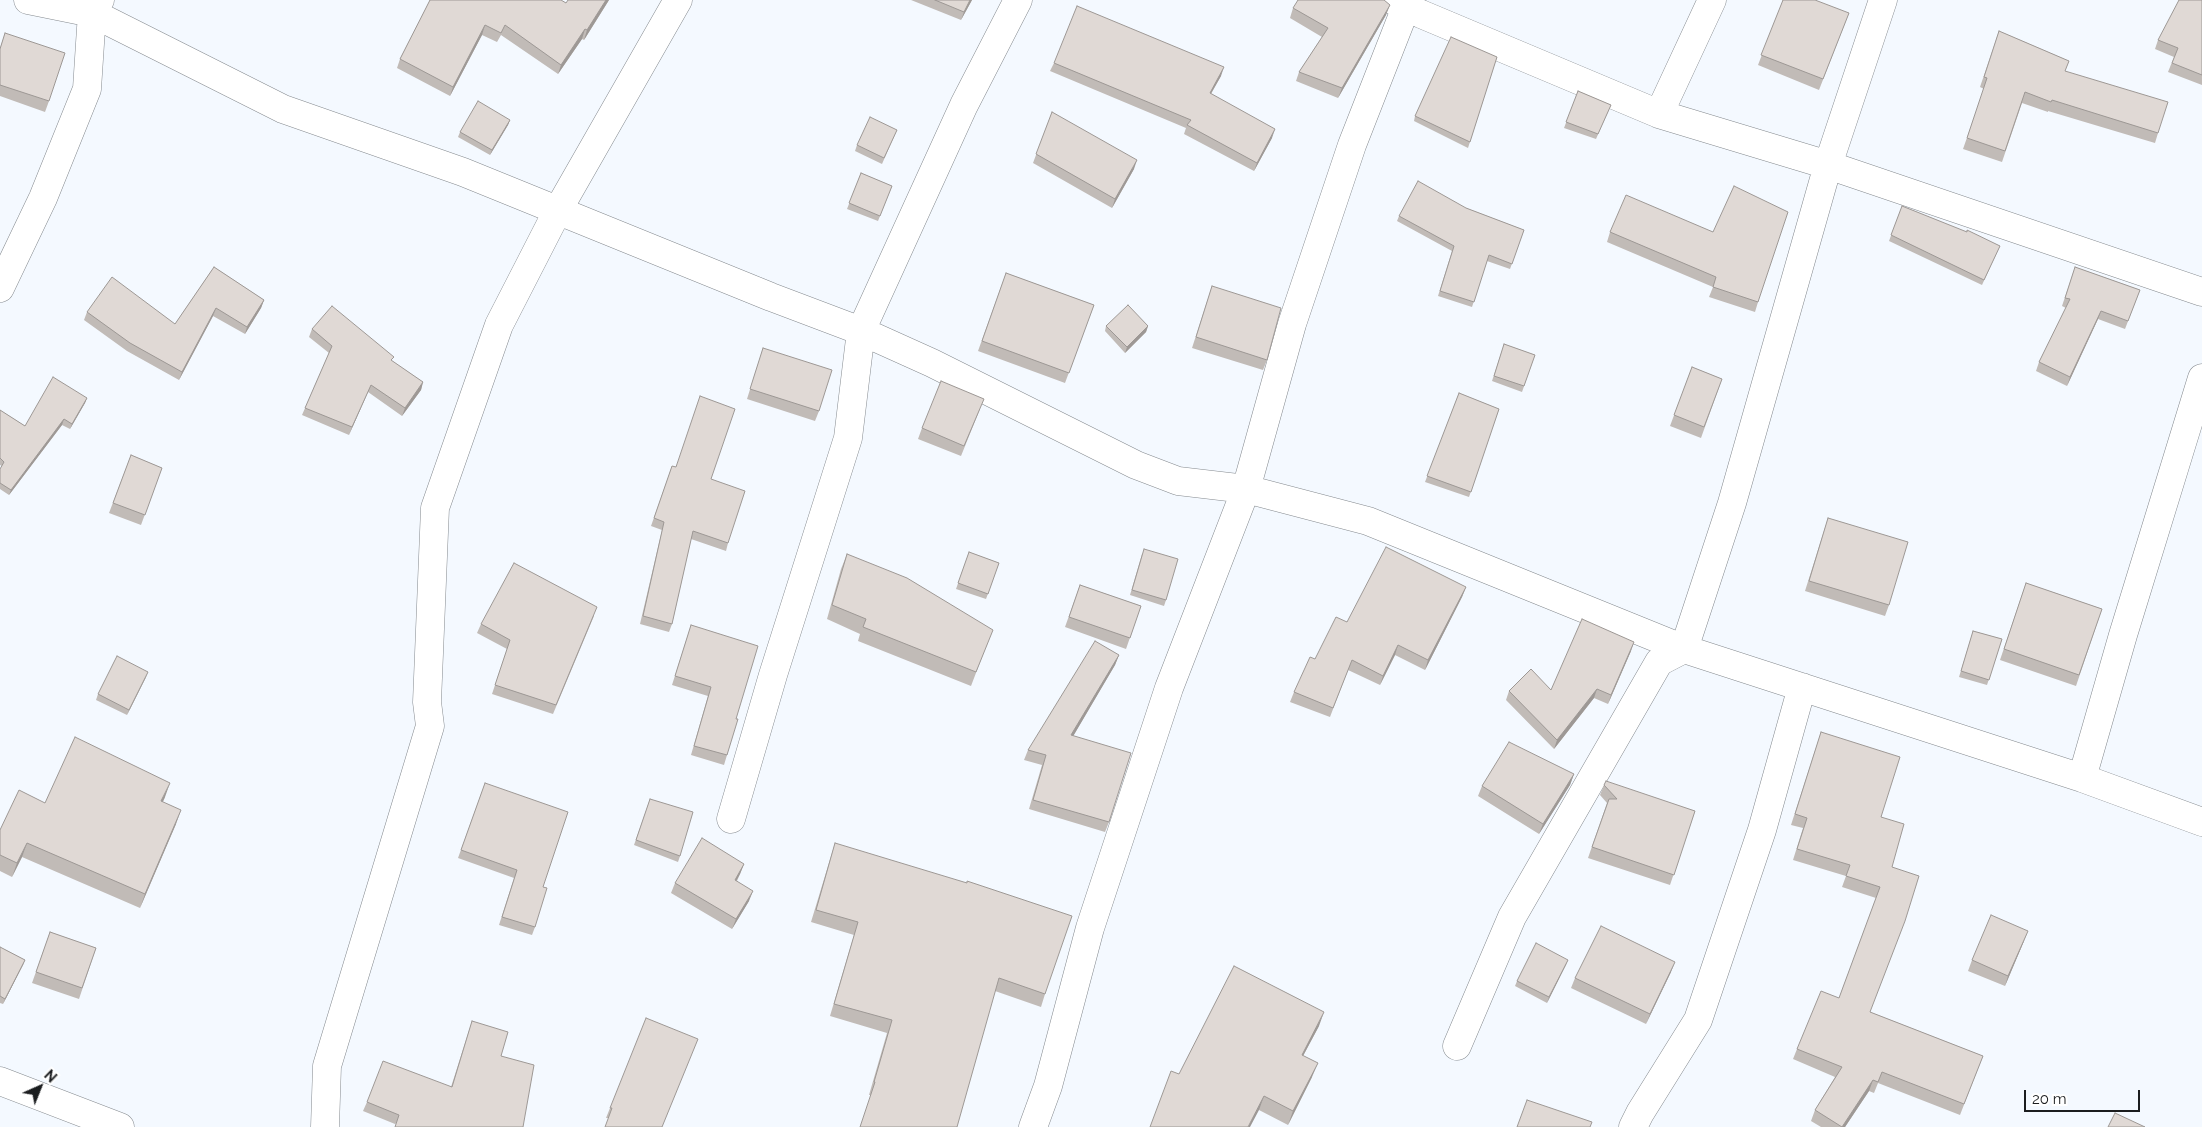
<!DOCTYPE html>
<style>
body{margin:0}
#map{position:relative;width:2202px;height:1127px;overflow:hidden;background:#f4f9ff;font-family:Raleway,sans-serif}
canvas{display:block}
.north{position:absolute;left:15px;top:1062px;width:50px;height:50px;-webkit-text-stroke:4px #fff;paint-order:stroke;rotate:44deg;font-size:14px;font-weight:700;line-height:20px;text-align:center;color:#1b1d1f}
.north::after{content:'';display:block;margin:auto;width:18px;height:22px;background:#1b1d1f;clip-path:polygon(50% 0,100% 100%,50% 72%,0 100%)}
.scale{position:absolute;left:2024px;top:1090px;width:116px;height:22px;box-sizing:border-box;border:2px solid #1b1d1f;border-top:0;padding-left:6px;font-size:15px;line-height:18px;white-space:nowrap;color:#1b1d1f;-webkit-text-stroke:4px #fff;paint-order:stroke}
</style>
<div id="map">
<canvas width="2202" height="1127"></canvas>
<div class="north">N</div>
<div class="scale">20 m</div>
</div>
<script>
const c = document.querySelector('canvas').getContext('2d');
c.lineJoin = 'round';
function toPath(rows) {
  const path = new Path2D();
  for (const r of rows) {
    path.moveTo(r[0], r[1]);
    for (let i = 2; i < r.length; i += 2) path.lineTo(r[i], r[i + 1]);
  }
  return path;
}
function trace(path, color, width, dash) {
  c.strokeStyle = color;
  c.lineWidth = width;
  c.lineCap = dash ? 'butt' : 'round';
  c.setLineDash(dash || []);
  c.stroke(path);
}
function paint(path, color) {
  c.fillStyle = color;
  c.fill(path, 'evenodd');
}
const minor = toPath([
 [28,0,92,13,283,109,463,172,771,297,861,331,932,363,1136,465,1178,481,1246,489,1368,521,1684,649,2082,778,2202,822],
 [1392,0,1421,14,1659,114,1828,165,2202,292],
 [1659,114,1712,0],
 [0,288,43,198,87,89,92,13,100,0],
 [2082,778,2123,635,2202,378],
 [731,819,773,675,848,438,861,331,964,105,1018,0],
 [1457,1046,1512,917,1659,662,1684,649,1732,503,1828,165,1883,0],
 [0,1081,120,1127],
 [325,1127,327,1066,430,726,427,702,435,508,499,325,558,210,678,0],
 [1033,1127,1048,1086,1090,928,1169,688,1246,489,1292,324,1352,145,1406,7],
 [1633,1127,1640,1113,1698,1020,1762,830,1802,687]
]);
trace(minor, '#858a8f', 29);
trace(minor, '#fff', 28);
paint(toPath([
 [430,0,566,3,609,0,584,40,582,39,558,74,501,35,497,42,482,35,450,96,397,68,400,59],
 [911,0,972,0,961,20],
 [1783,0,1849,13,1819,90,1758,65],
 [2202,0,2202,85,2168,72,2174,57,2155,49,2158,40],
 [1293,8,1386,15,1338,98,1296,81,1299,72,1322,37,1290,18],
 [1999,31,2069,61,2065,71,2158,133,2155,143,2048,111,2048,112,2022,103,2002,162,1963,149,1984,89,1980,87],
 [5,33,49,101,45,112,0,96,0,48],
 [1497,57,1468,148,1414,121,1415,116],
 [1054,63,1221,76,1211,94,1272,138,1254,171,1184,134,1186,128,1050,71],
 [1578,91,1611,105,1596,139,1564,128],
 [1052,112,1134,169,1112,208,1033,163],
 [510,120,508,125,490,155,458,137,460,132],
 [897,130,882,164,855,151,857,145],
 [861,173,892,186,878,221,847,209],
 [1902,206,2000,246,1982,285,1889,241],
 [1466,208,1524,230,1510,269,1487,261,1472,307,1438,296,1452,251,1397,221,1399,216],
 [1610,232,1713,232,1758,302,1755,312,1709,297,1713,287,1607,242],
 [214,267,264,300,261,308,245,334,213,316,179,380,127,351,84,320,87,312,175,324],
 [2075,267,2140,290,2125,329,2098,319,2067,386,2036,371,2039,362,2066,308,2062,306],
 [1006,273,1094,305,1065,383,978,351],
 [1212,286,1267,360,1263,370,1192,348],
 [1106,326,1148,326,1146,332,1125,353,1105,331],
 [312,329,392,361,423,382,421,390,402,416,368,392,349,435,302,415,329,353,309,337],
 [1504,344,1535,355,1522,392,1492,381],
 [763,348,819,411,815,421,747,399],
 [1692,367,1722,379,1701,438,1670,426],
 [1459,393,1499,409,1469,497,1425,482],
 [87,398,85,403,70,429,62,425,9,495,0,489,0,469,2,466,0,465,0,410,25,426],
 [980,409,961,456,918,439,922,428],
 [131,455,162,468,141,525,109,513],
 [672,466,711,479,728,543,726,551,691,539,672,624,669,632,640,624,662,530,651,526],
 [1828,518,1889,605,1885,616,1805,591],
 [969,552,999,563,986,599,956,589],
 [847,554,987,644,971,686,858,641,860,634,827,619,841,569],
 [1142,554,1166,600,1164,606,1130,595],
 [2026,583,2102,609,2076,686,2000,660],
 [1080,585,1141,606,1126,649,1065,627],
 [1466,587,1462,597,1425,670,1395,655,1380,685,1348,670,1330,717,1290,702,1294,692,1315,659,1347,622],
 [594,616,553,714,492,694,507,649,477,633,481,624],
 [691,625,736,719,727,755,724,765,691,755,708,696,672,685],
 [1973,631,2002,639,1987,685,1959,677],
 [1631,651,1608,704,1594,698,1554,749,1506,700,1509,691,1551,690],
 [1119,655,1115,665,1073,736,1109,822,1105,832,1029,809,1042,765,1024,760,1028,750],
 [146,677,127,715,96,700,98,694],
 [1821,732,1881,817,1892,867,1870,1012,1983,1056,1960,1115,1878,1083,1874,1093,1869,1091,1845,1127,1821,1127,1811,1121,1815,1110,1835,1077,1793,1059,1797,1049,1839,998,1876,898,1842,887,1846,876,1793,860,1803,828,1791,825],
 [1574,774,1570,785,1539,834,1478,796,1482,786],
 [485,783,543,887,535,927,532,935,499,925,514,878,458,858],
 [1604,785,1695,811,1670,885,1588,858,1607,803,1600,795],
 [165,797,163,802,176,824,140,908,22,857,12,877,0,871,0,830,45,803],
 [650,799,680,856,678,862,634,845],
 [835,843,1045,994,1041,1007,995,991,871,1095,869,1095,887,1033,830,1016,854,935,811,922,831,856],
 [744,864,740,874,737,881,749,901,732,929,671,893,675,883],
 [50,932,96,948,79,999,32,983],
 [2024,941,2005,986,1968,971,1972,960],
 [0,947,25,960,23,965,3,1004,0,1003],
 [1568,960,1547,1003,1515,986,1517,981],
 [1671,972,1646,1024,1571,988,1575,978],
 [472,1021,501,1056,395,1124,363,1111,367,1102,451,1087],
 [1319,1026,1303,1056,1312,1077,1288,1125,1259,1110,1179,1074],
 [694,1050,608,1118,606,1118,610,1108]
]), '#c1bbb7');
paint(toPath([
 [606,0,609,0,584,40,587,30],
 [970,0,972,0,961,20,964,12],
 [1390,5,1386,15,1338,98,1342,88],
 [485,25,482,35,450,96,453,87],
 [585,29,582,39,558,74,561,65],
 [1224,67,1221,76,1206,102,1210,93],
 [510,120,508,125,490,155,492,150],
 [1275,129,1272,138,1254,171,1257,163],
 [1137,160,1134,169,1112,208,1115,199],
 [264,300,261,308,245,334,247,327],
 [216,308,213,316,179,380,182,372],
 [2101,311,2098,319,2067,386,2070,377],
 [1148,326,1146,332,1125,353,1127,347],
 [423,382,421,390,402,416,405,408],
 [371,385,368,392,349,435,352,427],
 [87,398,85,403,70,429,72,424],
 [64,419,62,425,9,495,11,490],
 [1466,587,1462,597,1425,670,1428,660],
 [1634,642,1631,651,1608,704,1611,695],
 [1398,645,1395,655,1380,685,1383,676],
 [1119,655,1115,665,1068,745,1071,735],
 [148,672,146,677,127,715,129,710],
 [1597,689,1594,698,1554,749,1557,740],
 [1574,774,1570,785,1539,834,1543,824],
 [170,783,165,797,156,815,161,801],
 [181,810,176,824,140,908,145,894],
 [27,843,22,857,12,877,17,863],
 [744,864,740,874,731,890,735,880],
 [753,891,749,901,732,929,736,919],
 [2028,931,2024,941,2005,986,2008,976],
 [25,960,23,965,3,1004,5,999],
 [1568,960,1566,965,1547,1003,1549,997],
 [1675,962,1671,972,1646,1024,1650,1014],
 [1324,1012,1319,1026,1296,1069,1302,1055],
 [1318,1063,1312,1077,1288,1125,1293,1111],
 [1873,1080,1869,1091,1845,1127,1842,1127],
 [1264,1096,1259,1110,1250,1127,1248,1127]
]), '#9d9895');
const building = toPath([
 [430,0,561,0,566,3,568,0,606,0,587,30,585,29,561,65,505,25,501,33,485,25,453,87,400,59,430,0],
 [935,0,970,0,964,12,935,0],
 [1298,0,1384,0,1390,5,1342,88,1299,72,1328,28,1293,8,1298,0],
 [1783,0,1815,0,1849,13,1823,79,1761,55,1783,0],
 [2179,0,2202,0,2202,75,2172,63,2178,48,2158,40,2179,0],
 [1077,6,1224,67,1210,93,1275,129,1257,163,1187,125,1191,120,1054,63,1077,6],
 [1999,31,2069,61,2065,71,2168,102,2158,133,2052,100,2051,102,2025,92,2005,151,1967,138,1987,78,1984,77,1999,31],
 [5,33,65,53,49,101,0,85,0,49,5,33],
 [1451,37,1497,57,1470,142,1415,116,1451,37],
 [1578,91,1611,105,1598,134,1566,122,1578,91],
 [478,101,510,120,492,150,460,132,478,101],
 [1052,112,1137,160,1115,199,1036,154,1052,112],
 [870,117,897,130,884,158,857,145,870,117],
 [861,173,892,186,880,216,849,203,861,173],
 [1418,181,1466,208,1524,230,1512,264,1489,255,1474,302,1440,291,1454,246,1399,216,1418,181],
 [1734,186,1788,212,1758,302,1713,287,1716,277,1610,232,1626,195,1713,232,1734,186],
 [1902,206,1967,232,1967,230,2000,246,1984,280,1891,235,1902,206],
 [214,267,264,300,247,327,216,308,182,372,130,343,87,312,112,277,175,324,214,267],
 [2075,267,2140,290,2128,321,2101,311,2070,377,2039,362,2070,299,2065,298,2075,267],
 [1006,273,1094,305,1069,373,982,341,1006,273],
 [1212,286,1281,308,1267,360,1196,337,1212,286],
 [1128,305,1148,326,1127,347,1106,326,1128,305],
 [332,306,394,357,391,360,423,382,405,408,371,385,352,427,305,408,332,346,312,329,332,306],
 [1504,344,1535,355,1524,386,1494,376,1504,344],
 [763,348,832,370,819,411,750,389,763,348],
 [1692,367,1722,379,1704,427,1674,415,1692,367],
 [53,377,87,398,72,424,64,419,11,490,0,483,0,469,4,462,0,458,0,410,25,426,53,377],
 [941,381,984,399,964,446,922,428,941,381],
 [1459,393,1499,409,1471,492,1427,476,1459,393],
 [700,396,735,409,711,479,745,491,728,543,693,531,672,624,643,616,664,522,654,518,672,466,676,467,700,396],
 [131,455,162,468,145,515,113,503,131,455],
 [1828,518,1908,542,1889,605,1809,581,1828,518],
 [1386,547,1466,587,1428,660,1398,645,1383,676,1352,660,1333,708,1294,692,1310,657,1315,659,1336,617,1347,622,1386,547],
 [1144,549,1178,559,1166,600,1132,590,1144,549],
 [969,552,999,563,988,594,958,583,969,552],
 [847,554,907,578,993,630,976,672,863,627,866,619,832,605,847,554],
 [514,563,597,607,556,705,495,685,510,640,481,624,514,563],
 [2026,583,2102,609,2079,675,2004,649,2026,583],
 [1080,585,1141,606,1130,638,1069,617,1080,585],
 [1582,619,1634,642,1611,695,1597,689,1557,740,1509,691,1531,669,1551,690,1582,619],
 [691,625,758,646,736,719,738,719,727,755,694,746,711,687,675,676,691,625],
 [1973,631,2002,639,1989,680,1961,671,1973,631],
 [1095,641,1119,655,1071,735,1131,753,1109,822,1033,800,1046,755,1028,750,1095,641],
 [117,656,148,672,129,710,98,694,117,656],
 [1821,732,1900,757,1881,817,1904,824,1892,867,1919,876,1905,921,1870,1012,1983,1056,1964,1104,1882,1072,1878,1082,1873,1080,1842,1127,1815,1110,1842,1067,1797,1049,1821,991,1839,998,1880,887,1846,876,1850,865,1797,849,1807,818,1795,814,1821,732],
 [75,737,170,783,161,801,181,810,145,894,27,843,17,863,0,855,0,830,19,790,45,803,75,737],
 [1509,742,1574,774,1543,824,1482,786,1509,742],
 [1606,781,1695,811,1674,875,1592,847,1609,799,1617,799,1604,785,1606,781],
 [485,783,568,812,543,887,547,888,535,927,502,917,517,870,461,850,485,783],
 [650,799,693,812,680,856,636,840,650,799],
 [702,838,744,864,735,880,753,891,736,919,675,883,702,838],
 [835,843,967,883,967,881,1072,916,1045,994,999,978,957,1127,860,1127,875,1082,874,1082,892,1020,834,1004,858,922,816,910,835,843],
 [1991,915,2028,931,2008,976,1972,960,1991,915],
 [1601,926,1675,962,1650,1014,1575,978,1601,926],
 [50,932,96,948,82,988,36,972,50,932],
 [1536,943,1568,960,1549,997,1517,981,1536,943],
 [0,947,25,960,5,999,0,996,0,947],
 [1234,966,1324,1012,1302,1055,1318,1063,1293,1111,1264,1096,1248,1127,1150,1127,1171,1071,1179,1074,1234,966],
 [646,1018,698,1039,662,1127,605,1127,612,1108,610,1108,646,1018],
 [472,1021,508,1032,501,1056,534,1065,523,1127,395,1127,399,1115,367,1102,383,1061,452,1087,472,1021],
 [1527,1100,1592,1122,1590,1127,1517,1127,1527,1100],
 [2115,1113,2145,1127,2108,1127,2115,1113]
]);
paint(building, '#e0d9d5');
trace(building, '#9d9895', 1);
</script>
